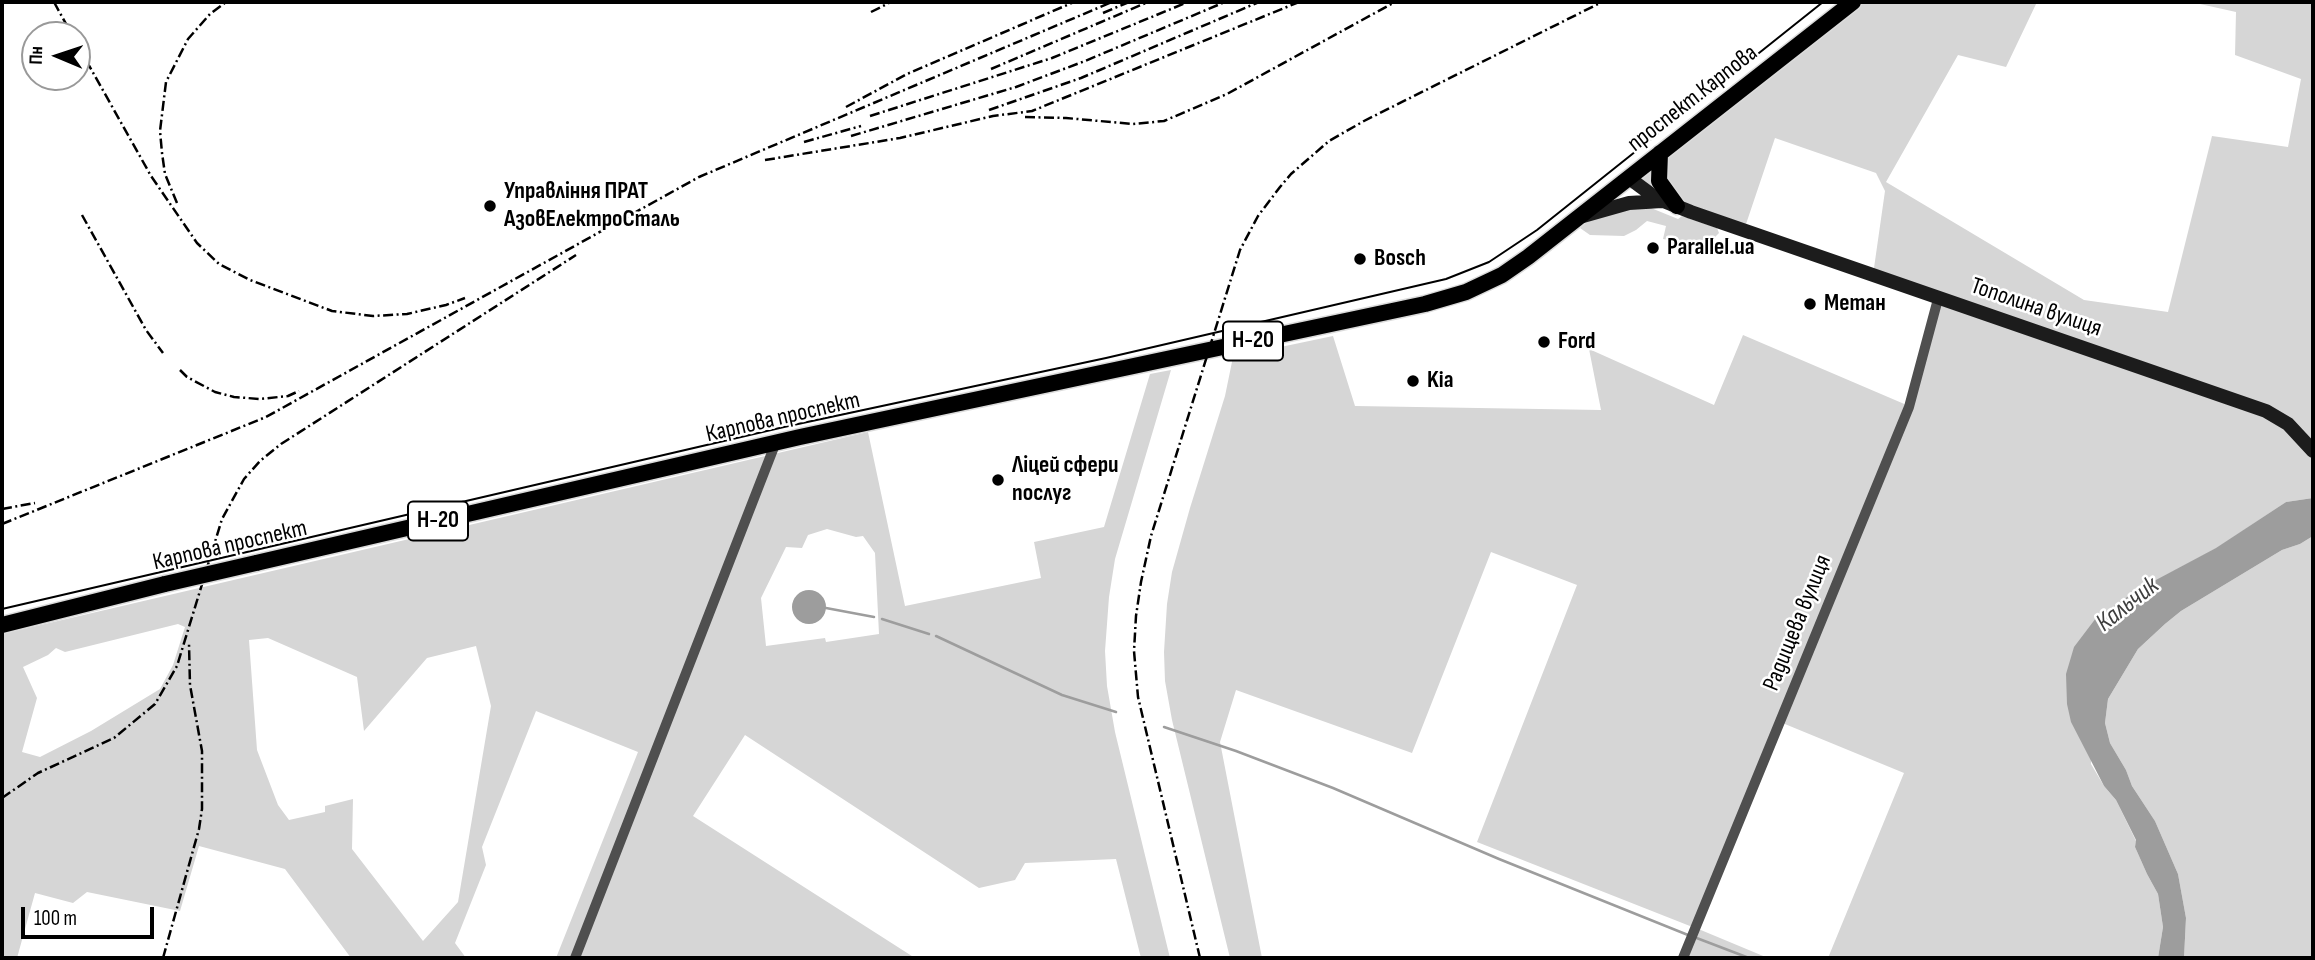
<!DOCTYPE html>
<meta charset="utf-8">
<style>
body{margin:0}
#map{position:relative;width:2315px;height:960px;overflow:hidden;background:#fff;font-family:"Sofia Sans Condensed",sans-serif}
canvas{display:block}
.frame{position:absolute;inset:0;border:4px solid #000;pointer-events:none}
.north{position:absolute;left:21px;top:21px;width:70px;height:70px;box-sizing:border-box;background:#fff;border:2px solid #999;border-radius:50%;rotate:272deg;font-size:19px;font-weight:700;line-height:28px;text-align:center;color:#000}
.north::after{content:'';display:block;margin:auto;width:24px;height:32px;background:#000;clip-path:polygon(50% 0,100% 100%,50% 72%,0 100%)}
.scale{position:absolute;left:21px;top:907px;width:133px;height:32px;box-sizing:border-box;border:4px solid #000;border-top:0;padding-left:9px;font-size:21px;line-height:24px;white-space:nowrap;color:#000;-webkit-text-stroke:5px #fff;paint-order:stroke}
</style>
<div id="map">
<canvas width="2315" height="960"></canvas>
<div class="frame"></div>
<div class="north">Пн</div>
<div class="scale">100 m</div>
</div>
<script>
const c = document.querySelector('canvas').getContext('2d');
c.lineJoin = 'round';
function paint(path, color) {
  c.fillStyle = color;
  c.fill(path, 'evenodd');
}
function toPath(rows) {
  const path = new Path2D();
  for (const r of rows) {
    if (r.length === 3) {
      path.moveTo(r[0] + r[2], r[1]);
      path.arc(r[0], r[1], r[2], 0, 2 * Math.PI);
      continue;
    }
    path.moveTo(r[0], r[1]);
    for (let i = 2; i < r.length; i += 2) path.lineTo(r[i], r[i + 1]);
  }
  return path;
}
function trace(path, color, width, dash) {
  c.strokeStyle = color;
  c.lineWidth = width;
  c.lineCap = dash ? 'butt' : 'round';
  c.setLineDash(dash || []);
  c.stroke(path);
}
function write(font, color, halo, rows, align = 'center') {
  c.font = font + ' "Sofia Sans Condensed",sans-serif';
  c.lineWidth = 5;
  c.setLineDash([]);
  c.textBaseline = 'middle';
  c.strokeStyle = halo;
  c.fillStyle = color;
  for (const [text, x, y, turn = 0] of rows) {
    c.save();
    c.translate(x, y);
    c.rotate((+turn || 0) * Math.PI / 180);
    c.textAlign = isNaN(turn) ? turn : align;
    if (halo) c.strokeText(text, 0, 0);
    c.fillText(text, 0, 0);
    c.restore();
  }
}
paint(toPath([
 [1863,2,2037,2,2006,67,1958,55,1886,182,2084,300,2168,312,2212,136,2288,147,2301,79,2235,55,2236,12,2191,2,2313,2,2313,498,2286,502,2217,548,2140,589,2097,618,2091,764,2104,786,2116,800,2136,841,2135,847,2147,874,2158,894,2163,927,2158,958,1828,958,1904,773,1780,722,1696,928,1768,958,1683,958,1695,928,1477,842,1577,585,1491,552,1412,753,1236,690,1220,742,1262,958,1230,958,1172,720,1165,681,1164,652,1167,604,1172,572,1190,508,1225,396,1233,357,1333,336,1355,406,1601,410,1589,349,1714,405,1743,335,1909,406,1938,299,1873,275,1885,191,1876,173,1775,138,1744,230,1630,188,1663,158],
 [1629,207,1651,208,1678,219,1682,216,1717,228,1719,233,1712,240,1687,243,1663,239,1666,226,1647,221,1636,230,1624,236,1590,235,1580,228,1592,218],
 [1171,370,1115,559,1109,597,1105,651,1107,686,1115,732,1170,958,1141,958,1116,859,1025,863,1015,880,979,888,745,735,693,816,915,958,556,958,638,752,536,711,482,847,486,865,455,943,466,958,351,958,285,869,199,846,180,911,87,892,73,903,35,893,17,958,2,958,2,634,868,432,905,606,1041,578,1034,542,1104,527,1150,374],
 [827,529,856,537,863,536,875,553,879,634,826,642,825,638,766,646,761,598,786,547,802,548,808,535],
 [178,624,185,627,173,665,160,689,91,731,40,757,22,752,37,698,23,667,48,655,56,648,65,652],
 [268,638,357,677,364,731,427,658,476,646,491,706,458,902,423,941,352,849,353,799,325,806,325,812,289,820,278,805,257,750,249,640],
 [2313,536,2313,958,2184,958,2186,918,2178,874,2155,821,2132,786,2126,770,2110,743,2105,723,2108,699,2138,649,2165,624,2181,611,2282,550,2300,544]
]), '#d6d6d6');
paint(toPath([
 [2313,498,2313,536,2300,544,2282,550,2181,611,2165,624,2138,649,2108,699,2105,723,2110,743,2126,770,2132,786,2155,821,2178,874,2186,918,2184,958,2158,958,2163,927,2158,894,2147,874,2135,847,2136,840,2116,800,2104,786,2071,722,2067,704,2066,674,2074,647,2096,618,2139,589,2216,548,2286,502],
 [809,607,17]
]), '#9d9d9d');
trace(toPath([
 [826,608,874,617],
 [882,619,929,634],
 [936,636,1062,695,1116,712],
 [1164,727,1236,751,1333,788,1499,859,1688,935],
 [1694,937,1749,958]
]), '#9d9d9d', 2.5);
const primary = toPath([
 [1660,153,1659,181,1677,206],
 [256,563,800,437,1425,304,1466,292,1502,275,1528,257,1853,2],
 [2,625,165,584]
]);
trace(primary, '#dbdbdb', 19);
trace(toPath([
 [575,958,776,442],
 [1683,958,1909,407,1938,299]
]), '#4f4f4f', 10);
trace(toPath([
 [1629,178,1656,198,1691,212,2266,411,2288,424,2313,451],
 [1583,216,1629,203,1662,201]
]), '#1c1c1c', 14);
trace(primary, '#000', 16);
trace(toPath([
 [2,609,784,427,1106,358,1446,279,1489,262,1537,230,1823,2]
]), '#000', 2);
trace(toPath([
 [54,2,72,35],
 [871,12,891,2],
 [1103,13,1129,2],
 [77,44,151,176,197,243,219,264,250,280,332,311,373,316,407,314,446,305,465,298],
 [991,69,1148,2],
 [846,107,907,74,1074,2],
 [989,110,1081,78,1259,2],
 [870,116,1052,58,1188,2],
 [1025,117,1066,118,1133,124,1164,121,1227,94,1395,2],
 [851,136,1016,87,1085,61,1225,2],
 [804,142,861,126],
 [765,160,900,138,993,116,1032,111,1299,2],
 [177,203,165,174,162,153,160,131,166,82,188,39,210,14,226,2],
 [82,215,146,330,163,353],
 [180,370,187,377,215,392,234,397,260,399,288,396,299,391],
 [2,509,35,503],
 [2,524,266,417,699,177,1112,2],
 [2,798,38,773,114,738,155,704,177,666,222,519,244,479,260,461,281,444,576,255],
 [163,958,199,829,202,809,202,751,190,685,189,644],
 [1200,958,1138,697,1134,651,1136,616,1141,582,1151,536,1240,250,1258,216,1280,187,1291,174,1329,141,1364,121,1602,2]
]), '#000', 2.5, [10, 3.5, 2, 3.5]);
const primaryBridge = toPath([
 [165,584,256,563]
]);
trace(primaryBridge, '#dbdbdb', 19, []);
trace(primaryBridge, '#000', 16);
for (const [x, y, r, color] of [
 [490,206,7,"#000"],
 [1653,248,7,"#000"],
 [1360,259,7,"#000"],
 [1810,304,7,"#000"],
 [1544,342,7,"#000"],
 [1413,381,7,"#000"],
 [998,480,7,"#000"]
]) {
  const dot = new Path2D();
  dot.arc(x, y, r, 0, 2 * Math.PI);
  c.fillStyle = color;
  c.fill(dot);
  trace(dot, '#fff', 2.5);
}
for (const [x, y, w] of [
 [1253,341,60],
 [438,521,60]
]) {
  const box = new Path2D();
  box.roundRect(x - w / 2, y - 19.5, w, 39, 5);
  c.fillStyle = '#fff';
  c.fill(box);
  trace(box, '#000', 2);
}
write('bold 23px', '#000', null, [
 ["Н-20",1253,341],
 ["Н-20",438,521]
]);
write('24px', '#000', '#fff', [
 ["проспект Карпова",1693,99,-38],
 ["Тополина вулиця",2036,308,19],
 ["Карпова проспект",783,418,-13],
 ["Карпова проспект",230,546,-13],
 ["Радищева вулиця",1798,623,-68]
]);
write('bold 24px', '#000', '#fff', [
 ["Управління ПРАТ",504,192],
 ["АзовЕлектроСталь",504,220],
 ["Parallel.ua",1667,248],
 ["Bosch",1374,259],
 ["Метан",1824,304],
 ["Ford",1558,342],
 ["Kia",1427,381],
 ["Ліцей сфери",1012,466],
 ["послуг",1012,494]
], 'left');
write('italic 26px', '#3e3e3e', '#fff', [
 ["Кальчик",2128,605,-38]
]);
</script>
